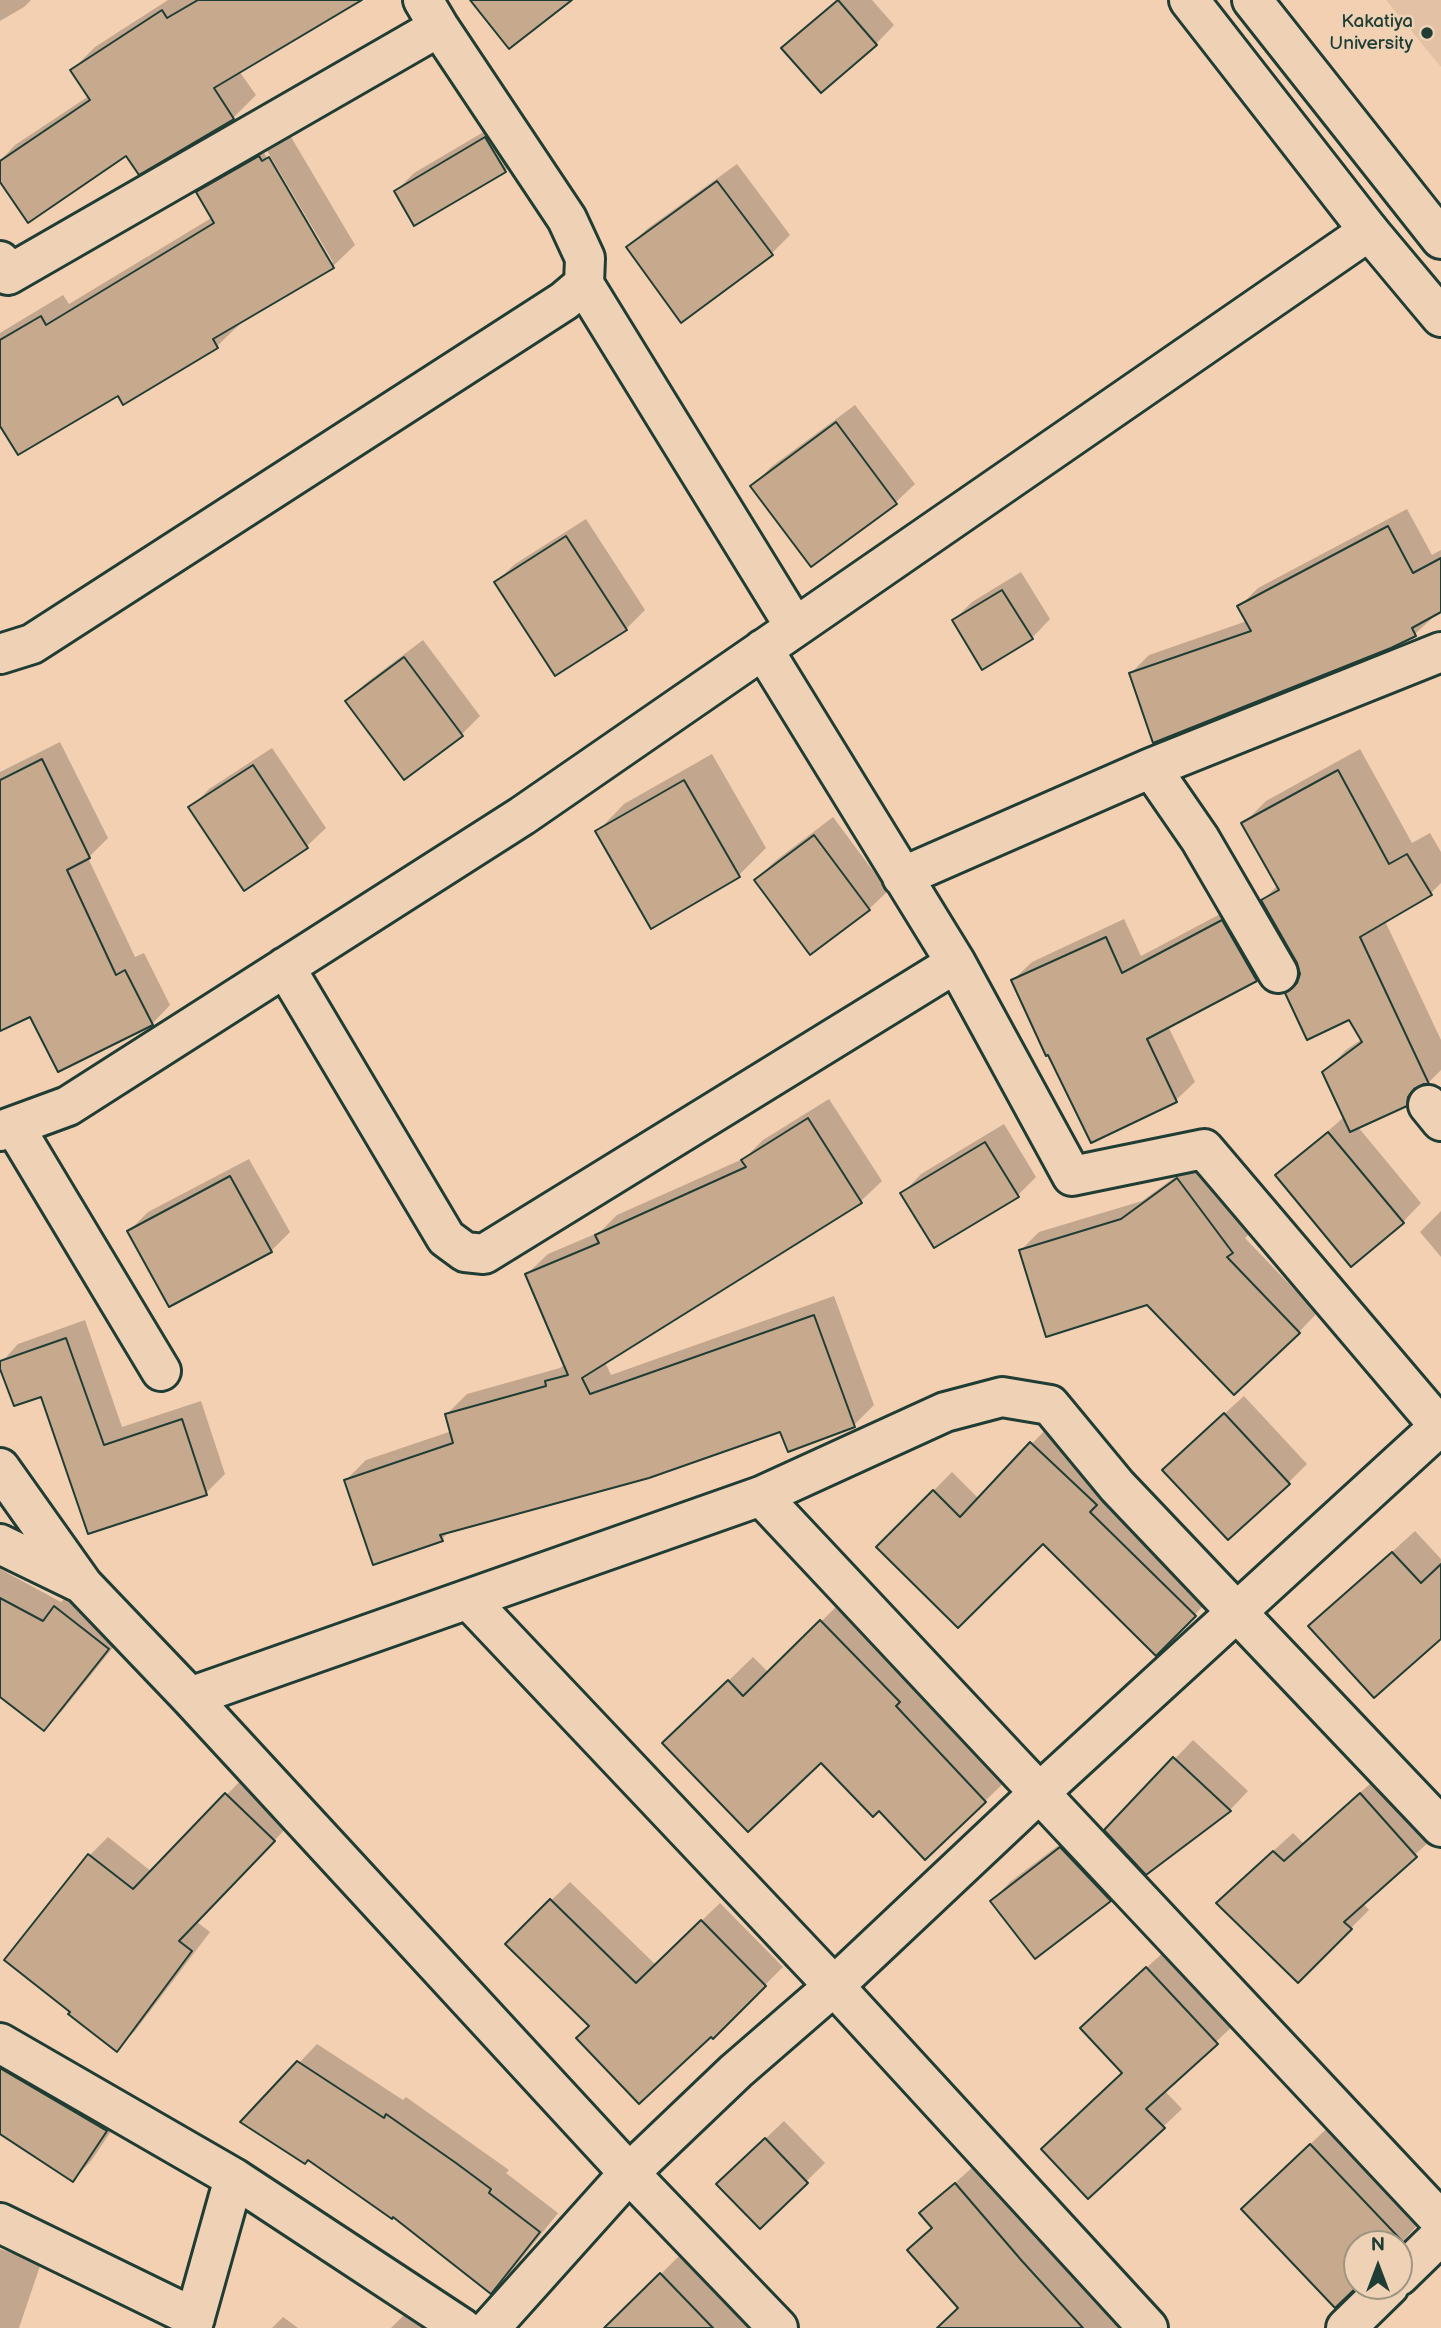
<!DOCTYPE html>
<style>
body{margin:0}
#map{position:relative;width:1441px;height:2328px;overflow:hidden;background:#f3d0b2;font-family:"Balsamiq Sans",sans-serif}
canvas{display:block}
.north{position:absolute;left:1343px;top:2230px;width:70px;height:70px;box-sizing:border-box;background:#efd2b5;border:2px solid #9c9681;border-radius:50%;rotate:0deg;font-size:19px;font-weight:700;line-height:28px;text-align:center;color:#1f3d34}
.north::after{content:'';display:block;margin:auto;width:24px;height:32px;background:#1f3d34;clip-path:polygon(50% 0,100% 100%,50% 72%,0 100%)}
</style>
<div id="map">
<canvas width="1441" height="2328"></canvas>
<div class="north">N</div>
</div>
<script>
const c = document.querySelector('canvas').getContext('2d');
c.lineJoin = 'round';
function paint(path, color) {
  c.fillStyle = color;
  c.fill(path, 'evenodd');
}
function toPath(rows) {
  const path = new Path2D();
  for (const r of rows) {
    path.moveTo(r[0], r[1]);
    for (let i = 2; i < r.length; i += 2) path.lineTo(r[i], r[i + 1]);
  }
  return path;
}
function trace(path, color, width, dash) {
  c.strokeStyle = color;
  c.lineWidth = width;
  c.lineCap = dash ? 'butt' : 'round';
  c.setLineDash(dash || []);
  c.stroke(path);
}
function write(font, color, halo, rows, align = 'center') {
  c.font = font + ' "Balsamiq Sans",sans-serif';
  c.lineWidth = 5;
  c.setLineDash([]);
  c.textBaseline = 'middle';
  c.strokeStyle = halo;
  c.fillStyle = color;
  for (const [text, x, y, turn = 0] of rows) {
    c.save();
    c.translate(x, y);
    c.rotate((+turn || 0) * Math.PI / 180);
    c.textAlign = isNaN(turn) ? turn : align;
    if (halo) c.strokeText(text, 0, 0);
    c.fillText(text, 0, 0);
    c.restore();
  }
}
paint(toPath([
 [1386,0,1441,0,1441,67]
]), '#e2c1a5');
paint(toPath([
 [0,0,31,0,24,7,0,21],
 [168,0,349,0,239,71,256,95,233,118,127,153,0,179,0,161,15,145,89,96,72,70,95,47],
 [836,0,872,0,894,25,876,44,784,48],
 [504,120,523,152,505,171,396,191,414,173],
 [281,135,284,141,291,137,355,245,333,266,238,322,239,325,217,346,123,402,118,394,0,422,0,333,63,295,69,304,213,217,198,192,220,171],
 [266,149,333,262,329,262,263,151],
 [737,164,790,235,771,254,628,247,647,229],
 [855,405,915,484,896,502,812,565,753,486,771,467],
 [1407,509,1432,555,1441,550,1441,610,1415,634,1131,673,1149,655,1247,621,1240,606,1258,588],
 [586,519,645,610,626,629,555,674,496,582,515,564],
 [1021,572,1050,619,1032,638,954,620,972,602],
 [423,640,480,716,462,734,404,778,347,701,366,683],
 [60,742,108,838,88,858,135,957,144,953,170,1005,152,1024,31,1015,0,1029,0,772],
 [272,748,326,828,307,846,244,888,191,808,209,789],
 [1360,749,1412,843,1430,833,1441,852,1441,883,1431,893,1385,921,1441,1040,1441,1070,1406,1105,1358,1127,1421,1203,1403,1222,1278,1175,1344,1117,1324,1073,1346,1050,1362,1039,1349,1018,1300,981,1302,974,1299,962,1263,900,1278,885,1244,823,1266,801],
 [712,754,766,848,739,875,652,926,597,832,624,804],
 [833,817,888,891,869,909,756,880,774,862],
 [1241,903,1275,961,1256,979,1168,1026,1195,1082,1176,1100,1092,1141,1013,980,1032,962,1124,919,1141,956],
 [829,1099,882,1181,861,1201,605,1362,611,1375,834,1296,874,1405,854,1425,782,1430,451,1530,442,1539,346,1480,366,1460,452,1431,447,1414,467,1394,560,1368,565,1364,527,1274,548,1254,600,1232,617,1215,745,1158,763,1140],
 [1004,1124,1036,1177,1018,1195,903,1193,921,1174],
 [249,1159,290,1232,271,1251,129,1231,148,1212],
 [1197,1161,1250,1233,1245,1238,1317,1313,1299,1332,1148,1303,1021,1250,1039,1232,1142,1201],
 [1441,1211,1441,1257,1420,1232],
 [85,1320,122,1427,201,1401,225,1474,206,1493,89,1532,42,1395,0,1364,18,1344],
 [1244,1396,1307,1464,1288,1483,1183,1451],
 [1050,1425,1213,1596,1156,1654,1043,1541,878,1547,952,1472,979,1499],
 [1415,1531,1441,1559,1441,1637,1311,1626],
 [0,1569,61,1602,74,1589,127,1630,62,1711,44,1729,0,1695],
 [846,1597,1010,1777,985,1801,879,1809,821,1760,689,1719,753,1657,769,1673],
 [1193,1740,1248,1791,1230,1810,1147,1873,1106,1830],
 [245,1776,292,1822,197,1922,210,1932,135,2031,116,2049,89,1856,108,1837,152,1872],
 [1379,1776,1434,1837,1363,1903,1369,1910,1298,1981,1237,1884,1293,1833,1303,1843],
 [1080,1829,1129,1882,1110,1900,992,1901,1010,1882],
 [570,1882,656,1965,720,1903,783,1967,713,2037,591,2025,507,1944],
 [1166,1950,1235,2024,1164,2090,1182,2109,1088,2197,1124,2072,1101,2009],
 [0,2038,124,2112,91,2161,73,2180,0,2132],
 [317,2044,403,2100,406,2097,509,2170,506,2173,558,2213,510,2273,491,2291,393,2215,299,2063],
 [1338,2118,1429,2213,1399,2245,1357,2244,1270,2182],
 [784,2121,825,2163,760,2227,737,2166],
 [976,2164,1120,2328,940,2328,960,2308,909,2250,933,2226,922,2213],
 [0,2249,41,2263,19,2328,0,2328],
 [681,2254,753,2328,607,2328],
 [406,2313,427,2328,391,2328],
 [283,2317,298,2328,272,2328]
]), '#0003');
const building = toPath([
 [198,0,362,0,214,88,234,119,139,175,126,156,28,223,0,182,0,161,90,100,70,70,162,10,167,18,198,0],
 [470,0,572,0,509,49,470,0],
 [838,0,877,45,821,93,781,48,838,0],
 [485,137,506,172,414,226,394,191,485,137],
 [259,156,262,161,269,157,334,268,213,339,218,348,123,405,118,396,18,455,0,426,0,340,41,316,46,325,214,223,196,192,259,156],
 [717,181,773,255,681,323,626,247,717,181],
 [836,422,897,504,811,567,750,486,836,422],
 [1388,526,1413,573,1441,558,1441,612,1412,628,1416,636,1391,648,1153,743,1129,673,1251,631,1237,606,1388,526],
 [566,536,627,630,555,676,494,582,566,536],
 [1002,590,1033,639,982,670,952,620,1002,590],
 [404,657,463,736,404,780,345,701,404,657],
 [42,759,90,858,67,870,116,975,125,970,153,1025,58,1072,30,1017,0,1031,0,780,42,759],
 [253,765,308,848,244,891,188,807,253,765],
 [1338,770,1389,864,1407,854,1432,895,1360,937,1429,1084,1424,1084,1414,1089,1408,1097,1407,1106,1350,1132,1322,1072,1362,1042,1349,1020,1307,1040,1285,993,1297,983,1300,974,1297,963,1261,900,1279,890,1241,823,1338,770],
 [684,780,740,877,651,929,595,831,684,780],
 [814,835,870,910,810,955,754,880,814,835],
 [1222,920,1257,981,1147,1039,1177,1102,1091,1143,1048,1055,1046,1056,1011,980,1106,937,1122,973,1222,920],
 [808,1118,862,1203,582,1378,590,1394,814,1315,855,1427,788,1452,780,1432,649,1478,440,1535,443,1541,373,1565,344,1480,453,1443,445,1414,546,1386,545,1381,568,1375,525,1274,599,1243,595,1235,746,1167,741,1160,808,1118],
 [1328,1132,1404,1223,1351,1267,1275,1175,1328,1132],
 [985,1142,1019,1197,934,1248,900,1193,985,1142],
 [230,1176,272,1252,169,1307,127,1231,230,1176],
 [1177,1178,1233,1253,1227,1257,1300,1333,1234,1395,1147,1305,1046,1337,1019,1250,1121,1219,1177,1178],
 [66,1338,104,1445,182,1419,207,1495,88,1534,41,1397,14,1406,0,1369,0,1361,66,1338],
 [1224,1413,1290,1484,1228,1540,1162,1470,1224,1413],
 [1030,1442,1097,1505,1090,1512,1196,1616,1156,1656,1043,1544,958,1628,876,1547,933,1490,960,1517,1030,1442],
 [1392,1552,1421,1583,1441,1564,1441,1639,1374,1698,1308,1626,1392,1552],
 [0,1598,43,1621,54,1606,109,1649,44,1731,0,1697,0,1598],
 [820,1620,900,1702,896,1706,986,1802,925,1860,879,1811,873,1817,821,1763,748,1832,662,1743,728,1680,743,1696,820,1620],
 [1173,1757,1231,1811,1146,1875,1104,1830,1173,1757],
 [225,1793,275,1841,179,1941,192,1951,117,2052,68,2014,70,2012,4,1960,88,1854,133,1889,225,1793],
 [1360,1793,1417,1857,1344,1922,1352,1929,1298,1983,1216,1903,1273,1851,1284,1861,1360,1793],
 [1060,1847,1111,1901,1035,1959,990,1901,1060,1847],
 [550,1899,636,1983,701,1920,766,1986,713,2039,711,2037,639,2104,576,2038,589,2026,505,1944,550,1899],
 [1146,1967,1218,2044,1146,2109,1165,2128,1088,2199,1041,2149,1122,2073,1080,2028,1146,1967],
 [297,2061,384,2118,386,2114,456,2163,491,2189,489,2193,540,2232,491,2294,393,2217,392,2219,308,2160,305,2164,240,2122,297,2061],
 [0,2068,107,2131,73,2182,0,2134,0,2068],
 [765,2138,808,2183,760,2229,716,2184,765,2138],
 [1310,2144,1403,2242,1399,2245,1357,2244,1358,2286,1335,2308,1241,2209,1310,2144],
 [955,2183,1022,2261,1083,2328,937,2328,958,2308,907,2250,932,2228,919,2213,955,2183],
 [660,2273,713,2328,604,2328,660,2273]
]);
paint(building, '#c7a98e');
trace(building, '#1f3d34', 2);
const street = toPath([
 [0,261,8,275,439,27],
 [584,284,795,627],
 [763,649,956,963,1072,1176,1204,1149,1441,1428],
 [0,654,32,644,564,301,584,284,585,258,567,219,439,27,423,0],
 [902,877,1151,768],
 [285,967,446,1238,465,1252,484,1254,956,963],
 [1278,973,1200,839,1151,768,1441,652],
 [1428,1105,1441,1121],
 [14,1126,161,1371],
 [0,1131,68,1106,522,816,1369,231],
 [0,1468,83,1585,190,1697,629,2173,778,2328],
 [761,1496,1441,2221],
 [0,1544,78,1582],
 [468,1599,834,1986,1148,2328],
 [190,1697,761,1496,945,1412,1002,1397,1050,1405,1117,1486,1441,1827],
 [0,2043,234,2178,462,2328],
 [0,2223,195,2318],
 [1399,2276,1441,2235],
 [192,2328,234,2178],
 [490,2328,629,2173,736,2071,834,1986,1039,1793,1441,1425],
 [1346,2328,1389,2286]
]);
const highway = toPath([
 [1189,0,1369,231,1441,317],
 [1252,0,1441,239]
]);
trace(street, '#1f3d34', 44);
trace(highway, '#1f3d34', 44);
trace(street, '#efd2b5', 38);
trace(highway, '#efd2b5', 38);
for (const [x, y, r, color] of [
 [1427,33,7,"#1f3d34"]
]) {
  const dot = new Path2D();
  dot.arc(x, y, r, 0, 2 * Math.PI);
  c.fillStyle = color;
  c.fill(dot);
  trace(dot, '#efd2b5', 2.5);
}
write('19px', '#1f3d34', '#efd2b5', [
 ["Kakatiya",1413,22],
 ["University",1413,44]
], 'right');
</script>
